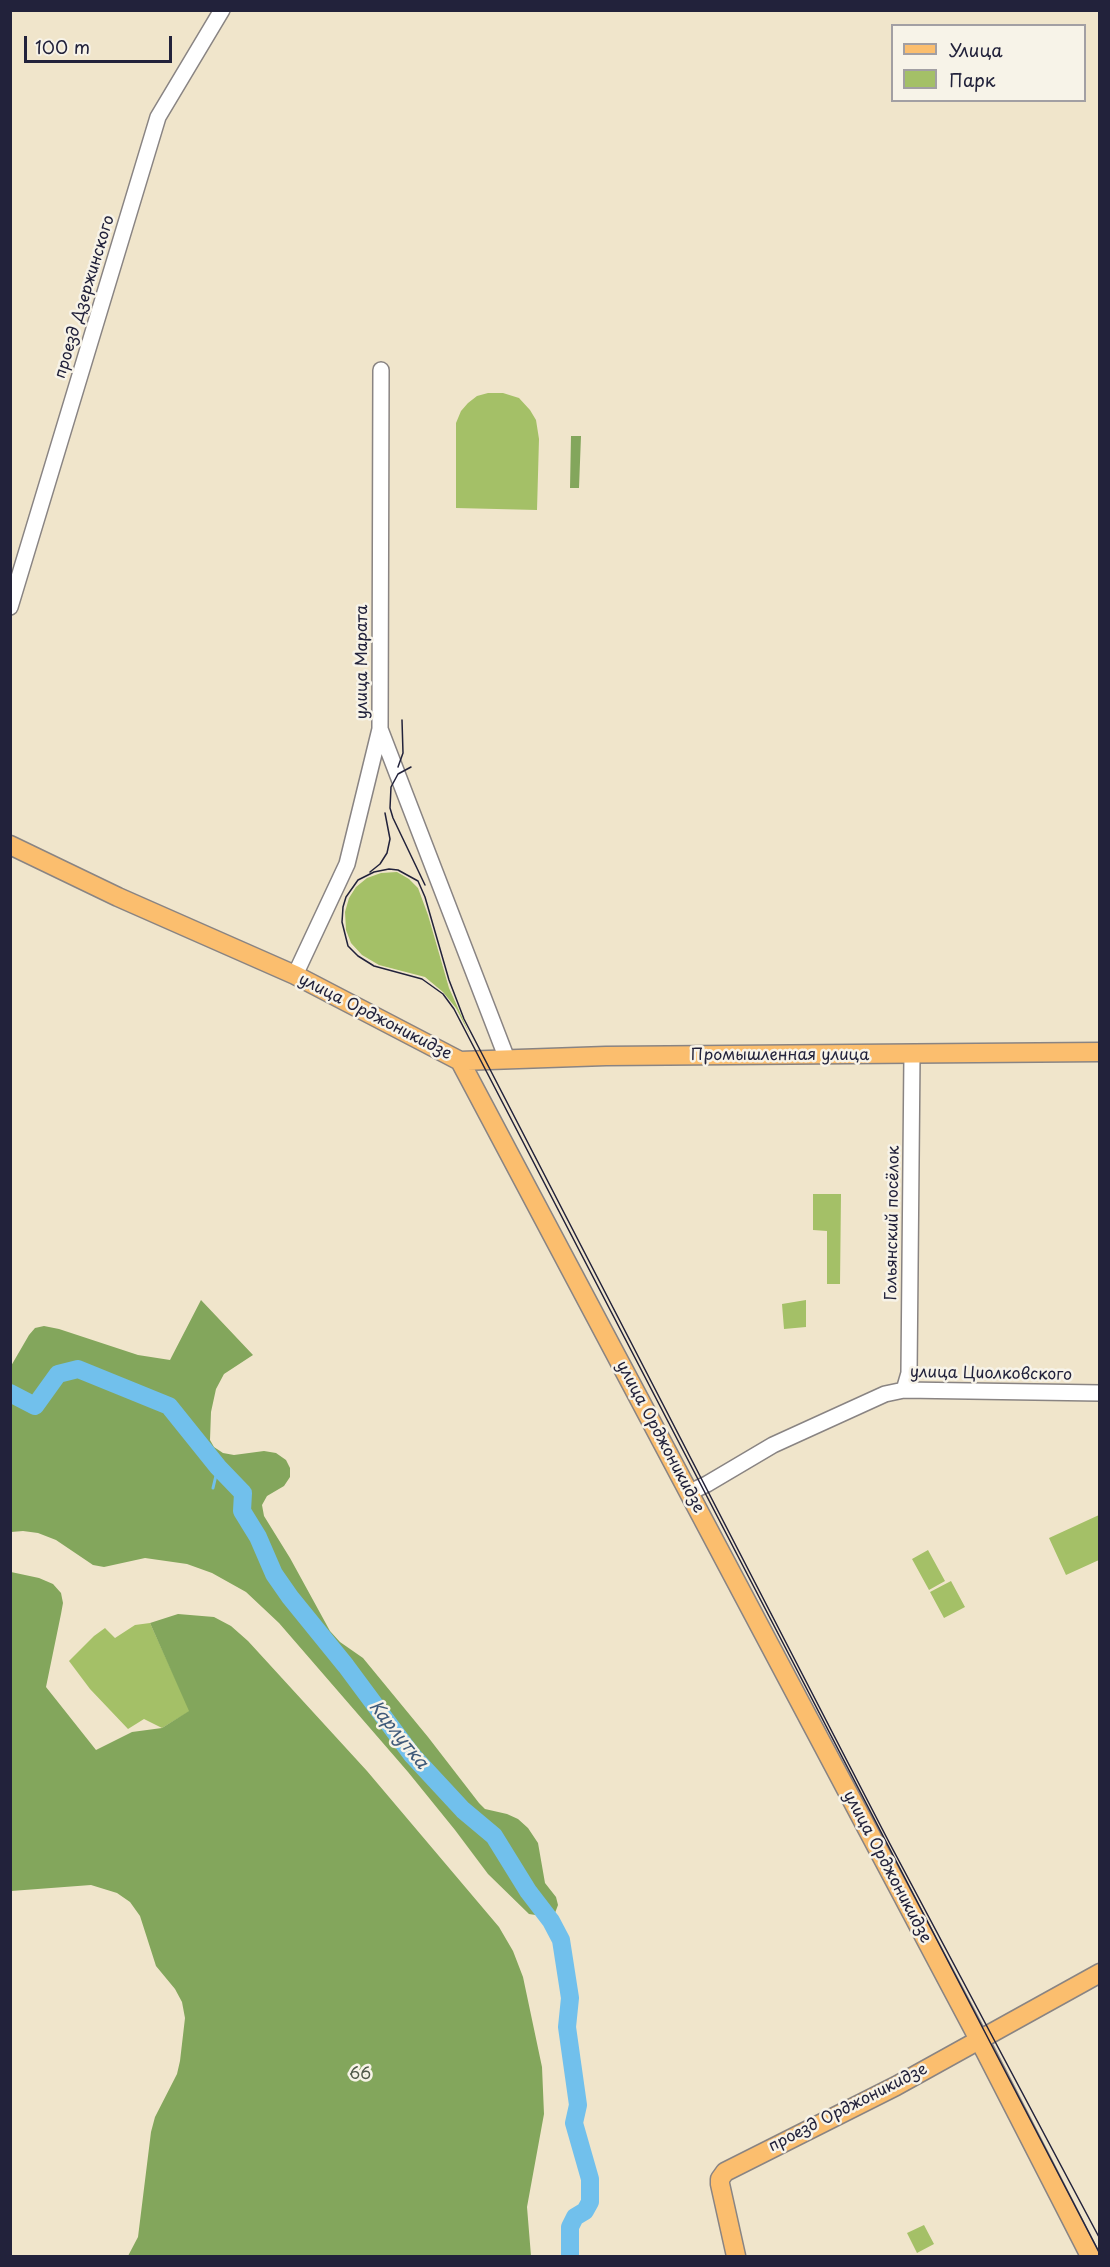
<!DOCTYPE html>
<meta charset="utf-8">
<style>
body{margin:0}
#map{position:relative;width:1110px;height:2267px;overflow:hidden;background:#f0e5cb;font-family:"Playpen Sans",sans-serif}
canvas{display:block}
.frame{position:absolute;inset:0;border:12px solid #22223b;pointer-events:none}
.legend{position:absolute;left:891px;top:24px;width:195px;height:78px;box-sizing:border-box;background:#f7f3e8;border:2px solid #a29fa3;margin:0;padding:8px 10px;list-style:none;font-size:18px;color:#22223b}
.legend li{display:flex;align-items:center;gap:12px;height:30px}
.legend b{width:30px;border:2px solid #a29fa3}
.scale{position:absolute;left:24px;top:36px;width:148px;height:27px;box-sizing:border-box;border:3px solid #22223b;border-top:0;padding-left:8px;font-size:18px;line-height:21px;white-space:nowrap;color:#22223b;-webkit-text-stroke:4px #f7f3e8;paint-order:stroke}
</style>
<div id="map">
<canvas width="1110" height="2267"></canvas>
<div class="frame"></div>
<ul class="legend">
<li><b style="height:8px;background:#fbbe6e"></b>Улица</li>
<li><b style="height:16px;background:#a4c067"></b>Парк</li>
</ul>
<div class="scale">100 m</div>
</div>
<script>
const c = document.querySelector('canvas').getContext('2d');
c.lineJoin = 'round';
function paint(path, color) {
  c.fillStyle = color;
  c.fill(path, 'evenodd');
}
function toPath(rows) {
  const path = new Path2D();
  for (const r of rows) {
    path.moveTo(r[0], r[1]);
    for (let i = 2; i < r.length; i += 2) path.lineTo(r[i], r[i + 1]);
  }
  return path;
}
function trace(path, color, width, dash) {
  c.strokeStyle = color;
  c.lineWidth = width;
  c.lineCap = dash ? 'butt' : 'round';
  c.setLineDash(dash || []);
  c.stroke(path);
}
function write(font, color, halo, rows, align = 'center') {
  c.font = font + ' "Playpen Sans",sans-serif';
  c.lineWidth = 5;
  c.setLineDash([]);
  c.textBaseline = 'middle';
  c.strokeStyle = halo;
  c.fillStyle = color;
  for (const [text, x, y, turn = 0] of rows) {
    c.save();
    c.translate(x, y);
    c.rotate((+turn || 0) * Math.PI / 180);
    c.textAlign = isNaN(turn) ? turn : align;
    if (halo) c.strokeText(text, 0, 0);
    c.fillText(text, 0, 0);
    c.restore();
  }
}
paint(toPath([
 [488,393,503,393,519,398,530,410,536,420,539,439,537,510,456,508,456,423,461,411,468,403,477,396],
 [397,872,409,879,418,888,428,915,449,988,470,1035,456,1008,443,992,425,977,379,965,362,955,351,943,346,930,345,912,349,898,356,887,367,878,381,873],
 [813,1194,841,1194,840,1284,827,1284,827,1231,813,1230],
 [806,1300,806,1327,784,1329,782,1304],
 [1099,1515,1099,1560,1066,1575,1049,1538],
 [928,1550,945,1581,929,1590,912,1559],
 [951,1581,965,1607,944,1618,930,1592],
 [150,1623,190,1711,162,1728,144,1719,128,1729,90,1689,69,1661,94,1636,105,1628,115,1638,135,1625],
 [924,2225,934,2244,917,2253,907,2233]
]), '#a4c067');
paint(toPath([
 [571,436,581,436,579,488,570,488],
 [201,1300,253,1355,224,1374,216,1389,211,1412,210,1440,214,1447,223,1453,234,1455,264,1451,276,1453,286,1460,290,1468,290,1477,284,1486,267,1496,262,1505,264,1516,290,1558,330,1631,340,1642,363,1658,428,1737,479,1803,485,1809,507,1814,518,1819,528,1828,538,1843,545,1883,556,1897,558,1905,555,1913,548,1917,529,1914,488,1874,455,1830,408,1772,279,1623,246,1592,212,1573,187,1564,145,1558,104,1567,93,1565,56,1540,38,1533,23,1531,11,1532,11,1366,29,1335,35,1328,44,1326,59,1329,138,1355,170,1360],
 [11,1572,39,1578,53,1584,61,1593,63,1603,61,1614,46,1687,96,1750,132,1732,162,1728,189,1711,150,1623,178,1614,214,1617,231,1626,248,1641,367,1771,499,1927,513,1951,523,1977,542,2067,544,2114,527,2207,531,2256,128,2256,138,2237,151,2132,155,2117,177,2074,180,2061,185,2018,182,2002,175,1989,156,1966,140,1916,130,1902,117,1893,91,1885,11,1891]
]), '#83a65c');
trace(toPath([
 [213,1488,218,1467]
]), '#71c0ec', 3);
trace(toPath([
 [10,1393,35,1406,58,1374,78,1369,169,1406,218,1467,243,1493,242,1511,258,1537,274,1574,290,1597,346,1666,412,1755,463,1810,494,1836,528,1891,551,1921,561,1940,570,1998,567,2027,578,2105,574,2123,590,2179,590,2202,585,2211,575,2217,570,2227,570,2256]
]), '#71c0ec', 18);
const minor = toPath([
 [10,607,158,117,222,10],
 [380,729,507,1059],
 [295,975,347,864,380,729,381,370],
 [904,1390,909,1373,912,1055],
 [690,1492,707,1484,773,1445,885,1394,904,1390,1100,1393]
]);
const major = toPath([
 [10,845,118,897,295,975,460,1061,985,2051,1090,2256],
 [460,1061,606,1056,1100,1052],
 [736,2256,720,2184,720,2179,725,2172,896,2086,1100,1973]
]);
trace(minor, '#898483', 18);
trace(major, '#898483', 21);
trace(minor, '#fff', 15);
trace(major, '#fbbe6e', 18);
trace(toPath([
 [398,767,403,753,402,720],
 [411,767,398,774,391,787,390,808,393,818,425,885],
 [370,872,380,864,387,853,390,839,385,813],
 [1100,2239,890,1844,464,1019,449,980,425,897,418,881,398,870,389,869,374,872,358,880,346,897,343,907,342,922,348,946,358,956,374,966,422,979,443,994,454,1009,1100,2254]
]), '#22223b', 1.5);
write('16px', '#22223b', '#f7f3e8', [
 ["проезд Дзержинского",85,297,-73],
 ["улица Марата",363,662,-90],
 ["улица Орджоникидзе",375,1017,27],
 ["Промышленная улица",780,1056],
 ["Гольянский посёлок",893,1223,-89],
 ["улица Циолковского",991,1374,1],
 ["улица Орджоникидзе",660,1437,62],
 ["улица Орджоникидзе",887,1867,62],
 ["проезд Орджоникидзе",848,2108,-27]
]);
write('16px', '#50594a', '#f7f3e8', [
 ["66",360,2075]
]);
write('italic 18px', '#3e5979', '#f7f3e8', [
 ["Карлутка",398,1735,51]
]);
</script>
